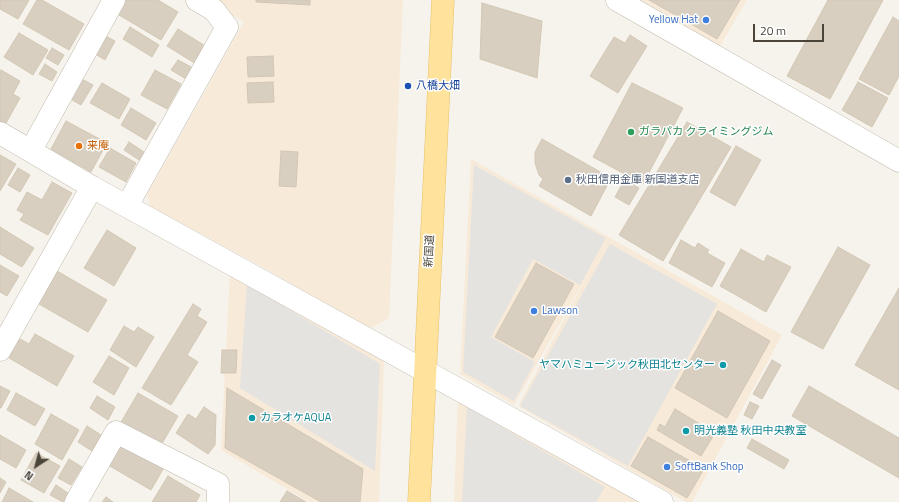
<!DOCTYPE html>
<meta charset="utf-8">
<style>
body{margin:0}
#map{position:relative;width:899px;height:502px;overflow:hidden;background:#f6f3ec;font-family:"Titillium Web",sans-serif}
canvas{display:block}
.north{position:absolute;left:16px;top:446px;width:40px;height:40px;-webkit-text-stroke:3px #fff;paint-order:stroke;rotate:216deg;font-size:11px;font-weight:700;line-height:16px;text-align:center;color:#4b4439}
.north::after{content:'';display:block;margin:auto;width:14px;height:18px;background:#4b4439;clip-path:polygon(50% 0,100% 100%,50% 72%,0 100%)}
.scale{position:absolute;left:753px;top:24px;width:71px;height:18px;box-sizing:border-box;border:2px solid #4b4439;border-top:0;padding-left:5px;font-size:12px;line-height:14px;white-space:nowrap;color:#4b4439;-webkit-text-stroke:3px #fff;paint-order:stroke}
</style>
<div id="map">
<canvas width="899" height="502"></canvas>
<div class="north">N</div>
<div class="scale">20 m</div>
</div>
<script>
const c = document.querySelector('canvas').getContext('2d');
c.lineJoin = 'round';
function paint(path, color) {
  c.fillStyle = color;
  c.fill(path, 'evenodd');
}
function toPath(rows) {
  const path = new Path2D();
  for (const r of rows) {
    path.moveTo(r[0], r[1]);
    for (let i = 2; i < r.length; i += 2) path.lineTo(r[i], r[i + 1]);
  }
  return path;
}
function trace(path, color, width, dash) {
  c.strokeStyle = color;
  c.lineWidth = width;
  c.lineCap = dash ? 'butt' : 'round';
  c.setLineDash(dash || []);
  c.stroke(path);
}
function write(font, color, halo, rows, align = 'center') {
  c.font = font + ' "Titillium Web","Noto Sans JP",sans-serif';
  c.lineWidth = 3;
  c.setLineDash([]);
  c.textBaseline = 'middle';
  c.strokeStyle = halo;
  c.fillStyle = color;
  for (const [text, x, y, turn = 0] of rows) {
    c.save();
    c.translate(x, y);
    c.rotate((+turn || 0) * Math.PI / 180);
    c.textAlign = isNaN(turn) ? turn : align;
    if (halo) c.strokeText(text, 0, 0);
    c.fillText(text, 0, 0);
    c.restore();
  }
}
paint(toPath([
 [208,0,403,0,389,318,369,329,268,270,150,206,147,195,244,22],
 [639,0,747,0,720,46],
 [471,159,782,335,692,502,686,502,518,406,591,268,514,405,460,374],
 [230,272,384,361,379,502,309,502,221,450],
 [458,394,647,502,454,502]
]), '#f7ead8');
paint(toPath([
 [474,165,606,238,580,285,533,259,491,337,535,362,514,401,463,372],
 [610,244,717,304,628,466,520,406],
 [247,284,380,364,375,471,240,388],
 [467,407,605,487,596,502,462,502]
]), '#e5e3e0');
const building = toPath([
 [0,0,29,0,18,19,0,9,0,0],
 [37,0,42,0,84,24,69,50,23,24,37,0],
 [122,0,158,0,178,12,161,40,114,12,122,0],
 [256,0,310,0,310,5,256,2,256,0],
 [649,0,740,0,717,39,649,0],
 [828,0,883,0,830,99,787,76,828,0],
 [482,3,542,21,537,78,480,59,482,3],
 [893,17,899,21,899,76,889,95,859,79,893,17],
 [130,27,159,45,152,57,123,39,130,27],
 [178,29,207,47,196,64,167,46,178,29],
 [19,33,48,50,33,75,4,57,19,33],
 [102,34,115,41,105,60,92,52,102,34],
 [630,35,647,46,618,93,590,76,614,37,625,43,630,35],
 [52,48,64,55,58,65,46,58,52,48],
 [273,56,274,76,248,77,247,57,273,56],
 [178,60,193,68,186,79,171,70,178,60],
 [45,64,57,72,52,81,39,74,45,64],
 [1,70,20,81,13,94,20,98,5,125,0,123,0,72,1,70],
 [155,70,181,84,167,109,141,95,155,70],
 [78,77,93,85,81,105,67,97,78,77],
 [273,82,274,102,248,103,247,83,273,82],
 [858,82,888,98,872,127,842,110,858,82],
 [102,83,130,99,119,119,90,103,102,83],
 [632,83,657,95,683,108,643,184,593,157,632,83],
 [131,108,156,123,146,140,121,125,131,108],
 [66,121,107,143,91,172,51,149,66,121],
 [687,122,731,147,663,261,619,235,687,122],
 [542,139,611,178,591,216,539,186,543,179,539,175,535,163,535,152,542,139],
 [129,142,144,152,139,160,124,150,129,142],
 [736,146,761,160,735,206,710,192,736,146],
 [110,148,136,163,126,182,99,167,110,148],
 [281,151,298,152,296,187,279,186,281,151],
 [0,155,16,164,0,191,0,155],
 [18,168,30,175,20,192,8,185,18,168],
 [625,179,639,188,629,205,615,197,625,179],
 [52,182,72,193,48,235,20,220,24,214,17,210,27,192,42,200,52,182],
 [0,227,34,248,22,267,0,254,0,227],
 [107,230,136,248,114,286,84,268,107,230],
 [681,240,695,248,698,243,709,250,707,253,725,263,712,287,669,263,681,240],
 [838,247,870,265,823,349,791,332,838,247],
 [741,249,764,262,767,255,791,267,766,312,720,286,741,249],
 [536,263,574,284,533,358,495,337,536,263],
 [0,265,19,276,7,296,0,292,0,265],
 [57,271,107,300,88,332,39,304,57,271],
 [899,288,899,390,855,365,899,288],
 [193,304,201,309,197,316,207,322,187,355,198,362,171,405,142,388,193,304],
 [718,311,770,341,727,418,675,388,718,311],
 [124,326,134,332,138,327,154,337,136,367,110,350,124,326],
 [35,334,74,356,57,386,9,358,20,339,29,344,35,334],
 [222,350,237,350,236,373,221,373,222,350],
 [109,356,129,368,114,395,93,382,109,356],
 [772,360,781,365,762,399,753,394,772,360],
 [0,386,10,391,1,408,0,408,0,386],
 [809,386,899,438,899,478,792,416,809,386],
 [227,388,363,469,360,502,321,502,225,448,227,388],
 [16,393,45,409,35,426,7,410,16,393],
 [138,393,178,416,160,447,120,424,138,393],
 [97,396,115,407,108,420,90,408,97,396],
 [750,402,759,406,752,419,744,415,750,402],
 [204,407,216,415,215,445,208,454,176,433,188,414,196,419,204,407],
 [675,409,715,433,701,456,657,430,660,424,665,427,675,409],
 [51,414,79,430,62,460,35,444,51,414],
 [87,426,101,435,92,451,78,442,87,426],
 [0,435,26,450,16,468,0,459,0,435],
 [648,437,704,469,687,498,631,466,648,437],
 [123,439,166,464,151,490,108,465,123,439],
 [752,439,789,460,784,469,747,448,752,439],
 [36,453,60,466,44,493,21,480,36,453],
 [69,459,82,467,71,485,58,478,69,459],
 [168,476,200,495,196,502,152,502,168,476],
 [0,478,6,482,0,493,0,478],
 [56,485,68,493,63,502,50,495,56,485],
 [9,488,33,502,2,502,9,488],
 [287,491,306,502,280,502,287,491],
 [106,497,113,502,102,502,106,497]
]);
paint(building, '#d8cfc1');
trace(building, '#d3c7b4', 1);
const minor = toPath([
 [617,0,899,161],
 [0,133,92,187,662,502],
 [31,150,114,0],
 [127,206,227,27,214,10,197,0],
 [0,350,92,187],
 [76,502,116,432,218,484,218,502]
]);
const major = toPath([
 [419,502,443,0]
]);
trace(minor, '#c2bbae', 23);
trace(major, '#e6c16a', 23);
trace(minor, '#fff', 22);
trace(major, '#ffe39c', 22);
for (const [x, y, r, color] of [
 [706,20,4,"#3f7fe0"],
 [408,86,4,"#1a4fb4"],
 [631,132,4,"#2e9e5b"],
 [79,146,4,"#e8710a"],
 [568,180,4,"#5c6f8a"],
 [534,311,4,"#3f7fe0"],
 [723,365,4,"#0f9aa8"],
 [252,418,4,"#0f9aa8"],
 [686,431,4,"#0f9aa8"],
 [667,467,4,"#3f7fe0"]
]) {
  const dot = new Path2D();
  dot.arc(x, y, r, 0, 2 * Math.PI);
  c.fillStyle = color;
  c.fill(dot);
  trace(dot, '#fff', 1.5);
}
write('11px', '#366cbe', '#fff', [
 ["Yellow Hat",698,20,"right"],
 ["Lawson",542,311],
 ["SoftBank Shop",675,467]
], 'left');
write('11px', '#164399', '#fff', [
 ["八橋大畑",416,86]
], 'left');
write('11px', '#27864d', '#fff', [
 ["ガラパカ クライミングジム",639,132]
], 'left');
write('11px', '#c56008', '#fff', [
 ["来庵",87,146]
], 'left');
write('11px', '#4e5e75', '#fff', [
 ["秋田信用金庫 新国道支店",576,180]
], 'left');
write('11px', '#4b4439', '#fff', [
 ["新国道",430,251,-87]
]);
write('11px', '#0d838f', '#fff', [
 ["ヤマハミュージック秋田北センター",715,365,"right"],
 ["カラオケAQUA",260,418],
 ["明光義塾 秋田中央教室",694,431]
], 'left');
</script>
